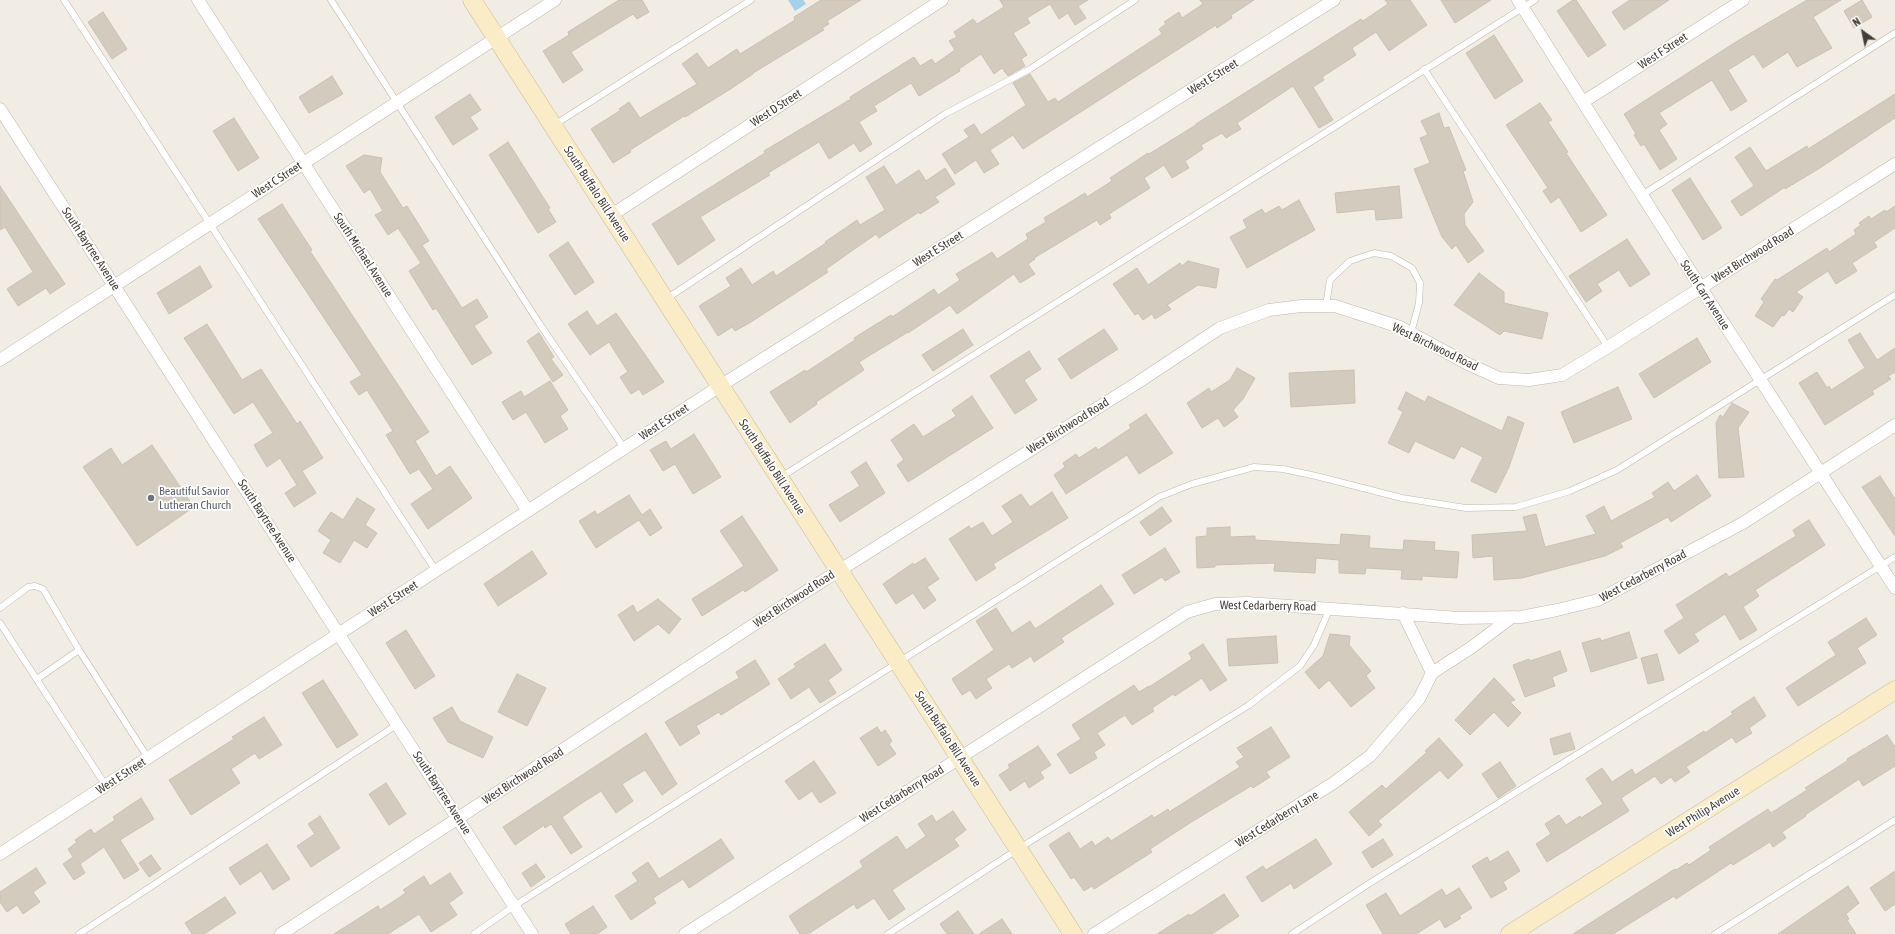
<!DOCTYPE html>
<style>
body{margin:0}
#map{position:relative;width:1895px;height:934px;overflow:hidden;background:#f1ede5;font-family:"Asap Condensed",sans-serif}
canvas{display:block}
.north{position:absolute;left:1843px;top:12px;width:40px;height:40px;-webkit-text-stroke:3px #fff;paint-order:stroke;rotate:327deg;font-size:11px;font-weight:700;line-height:16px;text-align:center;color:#423d35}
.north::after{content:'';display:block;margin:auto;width:14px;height:18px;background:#423d35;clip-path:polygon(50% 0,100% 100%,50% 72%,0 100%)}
</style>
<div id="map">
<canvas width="1895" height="934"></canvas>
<div class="north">N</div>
</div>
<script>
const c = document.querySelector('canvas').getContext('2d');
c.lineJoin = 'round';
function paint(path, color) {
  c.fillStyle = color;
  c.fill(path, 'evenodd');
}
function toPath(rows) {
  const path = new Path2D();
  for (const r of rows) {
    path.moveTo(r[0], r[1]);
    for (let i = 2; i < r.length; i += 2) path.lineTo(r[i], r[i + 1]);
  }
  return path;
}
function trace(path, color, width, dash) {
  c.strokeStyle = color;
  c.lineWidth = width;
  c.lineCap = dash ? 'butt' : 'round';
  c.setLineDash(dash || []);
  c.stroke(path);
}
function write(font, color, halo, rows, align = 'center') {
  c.font = font + ' "Asap Condensed",sans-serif';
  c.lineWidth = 3.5;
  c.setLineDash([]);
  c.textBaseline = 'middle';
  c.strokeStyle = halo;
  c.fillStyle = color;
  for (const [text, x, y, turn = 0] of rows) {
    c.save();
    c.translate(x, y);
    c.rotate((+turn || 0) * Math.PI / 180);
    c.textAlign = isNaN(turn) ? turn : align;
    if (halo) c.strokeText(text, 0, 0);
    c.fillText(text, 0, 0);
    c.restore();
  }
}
paint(toPath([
 [788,0,803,0,806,4,795,11]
]), '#a6cfe8');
const building = toPath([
 [619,0,642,0,649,12,637,19,633,14,571,52,583,70,563,83,543,51,569,35,568,32,619,0],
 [821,0,861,0,827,21,829,24,822,28,824,30,753,73,753,74,729,90,685,117,684,116,630,150,631,152,613,163,591,129,621,110,619,109,629,102,640,118,697,84,682,64,697,53,708,68,737,49,740,54,795,20,794,17,821,0],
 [1000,0,1088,0,1078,6,1086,18,1075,25,1068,13,1059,19,1050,4,1027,18,1030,23,1013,33,1027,55,1021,59,1025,66,1008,76,1002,68,994,74,981,54,959,69,960,71,919,96,911,83,874,106,877,111,859,122,872,144,860,152,854,143,829,159,819,142,768,173,770,175,700,217,715,240,678,265,652,224,765,153,764,151,851,99,850,97,914,57,920,66,932,59,935,64,955,50,949,41,957,37,954,32,973,19,977,24,1004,7,1000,0],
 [1200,0,1254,0,1231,15,1232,18,1217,28,1216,25,1023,149,1013,135,990,150,999,164,984,173,976,160,955,174,942,154,969,137,964,130,974,124,981,135,1026,105,1013,83,1030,74,1048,102,1055,98,1058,102,1162,34,1159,29,1166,24,1164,22,1179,12,1182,18,1203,4,1200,0],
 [1385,0,1410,0,1427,25,1389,51,1376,32,1352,48,1356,55,1322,77,1324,80,1313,87,1333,120,1319,128,1293,86,1237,123,1241,129,1226,138,1222,133,1201,145,1203,149,1185,161,1189,168,1172,178,1164,165,1144,178,1150,188,1109,214,1111,218,1100,225,1097,220,1034,258,1035,259,1028,264,1035,274,1020,283,1014,274,957,314,950,305,908,333,908,332,859,362,864,370,816,402,817,404,790,423,770,392,805,370,806,372,855,340,854,338,891,315,892,317,934,289,938,295,960,280,956,274,992,252,997,259,1028,239,1026,234,1046,222,1044,218,1085,193,1087,197,1112,181,1110,178,1148,153,1149,154,1196,125,1196,124,1361,19,1363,21,1388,4,1385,0],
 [1441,0,1491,0,1455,23,1441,0],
 [1573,0,1576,0,1606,45,1588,57,1557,11,1573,0],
 [1630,0,1669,0,1624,30,1612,12,1630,0],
 [1807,0,1841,0,1813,17,1832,48,1797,67,1788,52,1763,68,1754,54,1728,70,1747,101,1731,111,1712,80,1659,113,1667,124,1659,130,1677,159,1660,170,1644,144,1641,146,1634,135,1636,134,1624,114,1739,40,1807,0],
 [1862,0,1872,17,1854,28,1844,11,1862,0],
 [103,12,127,49,112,59,88,22,103,12],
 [1494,35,1523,81,1495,99,1466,53,1494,35],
 [332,76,343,94,309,113,299,97,332,76],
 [470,94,481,110,470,117,478,129,453,145,435,117,470,94],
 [1895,94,1895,118,1820,168,1785,189,1785,187,1741,216,1731,201,1754,186,1735,157,1750,147,1766,171,1807,146,1808,149,1895,94],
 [1540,103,1552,120,1548,122,1568,152,1566,153,1607,215,1581,232,1559,197,1551,203,1543,191,1548,188,1506,125,1540,103],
 [1439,113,1444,128,1449,127,1466,170,1463,171,1473,202,1464,214,1465,225,1484,251,1468,263,1456,245,1452,249,1442,237,1414,169,1430,163,1420,138,1428,135,1421,121,1439,113],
 [234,118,259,158,238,171,213,131,234,118],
 [508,142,550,208,548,209,556,222,538,233,489,155,508,142],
 [364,155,382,158,380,172,403,208,407,206,429,241,422,245,462,308,477,299,488,317,474,326,492,353,472,365,436,308,433,310,409,271,421,263,398,228,388,235,375,215,383,211,370,189,364,193,346,166,364,155],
 [884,166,896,185,919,170,926,181,945,168,955,184,935,197,939,202,920,214,919,212,879,238,876,234,826,269,828,272,751,322,735,331,732,327,718,336,699,306,731,286,726,278,741,268,752,285,773,271,776,276,826,243,825,242,857,220,860,225,885,210,866,177,884,166],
 [1690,178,1722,228,1703,240,1672,190,1690,178],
 [0,186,65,284,50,294,46,288,18,306,7,289,33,272,5,227,0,230,0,186],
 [1399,186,1402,218,1376,220,1375,209,1337,213,1335,193,1399,186],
 [1299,200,1315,230,1247,268,1230,237,1247,228,1243,220,1262,209,1265,214,1279,206,1282,210,1299,200],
 [282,204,312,250,310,251,429,432,415,441,436,476,450,466,472,498,428,529,411,504,433,489,419,469,410,474,386,435,393,431,367,390,359,395,350,382,362,375,258,219,282,204],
 [1895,206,1895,228,1874,242,1877,247,1852,263,1857,271,1836,284,1828,271,1796,292,1803,297,1793,312,1789,309,1784,316,1782,315,1773,327,1755,316,1764,302,1761,299,1775,279,1777,280,1827,248,1829,252,1856,234,1854,230,1861,225,1859,223,1869,216,1871,219,1885,210,1886,212,1895,206],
 [1627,239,1650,274,1630,287,1619,270,1597,284,1602,291,1586,302,1569,276,1627,239],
 [568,242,594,282,575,295,549,255,568,242],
 [1188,261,1219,269,1216,288,1198,285,1167,305,1171,309,1155,319,1152,314,1143,320,1138,313,1135,315,1113,284,1137,268,1148,285,1180,263,1182,266,1188,261],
 [200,266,212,287,169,314,157,293,200,266],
 [1479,273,1504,292,1504,303,1548,313,1542,339,1504,331,1500,335,1454,305,1479,273],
 [587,311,597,326,616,313,664,382,643,395,639,389,631,394,620,377,628,372,609,342,590,355,568,324,587,311],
 [207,324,242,380,261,369,297,424,300,421,323,458,302,471,316,493,294,507,285,493,297,485,280,458,267,467,254,445,273,433,253,402,234,414,184,338,207,324],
 [963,329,973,345,933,371,922,355,963,329],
 [1104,329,1118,349,1071,379,1058,359,1104,329],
 [539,333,554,357,551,359,563,375,553,382,527,341,539,333],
 [1860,333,1877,360,1895,348,1895,372,1888,376,1891,379,1872,391,1874,394,1825,425,1799,383,1817,372,1827,388,1829,386,1831,390,1865,368,1848,340,1860,333],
 [1697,338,1711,362,1654,398,1639,374,1697,338],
 [1029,351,1041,369,1024,380,1037,400,1015,414,990,376,1029,351],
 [1237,368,1255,378,1243,399,1233,410,1238,417,1224,427,1218,418,1202,428,1187,403,1209,388,1211,392,1230,380,1237,368],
 [1354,370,1355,403,1291,407,1289,373,1354,370],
 [550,381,568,410,560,416,568,429,545,443,526,412,513,420,502,402,521,391,524,397,550,381],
 [1618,387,1632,419,1574,443,1561,412,1618,387],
 [1406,392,1425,402,1428,396,1502,431,1508,416,1524,423,1509,467,1496,493,1471,481,1483,457,1461,446,1454,459,1415,441,1409,453,1388,443,1403,412,1398,409,1406,392],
 [972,396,993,428,908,482,897,465,904,460,891,440,914,424,923,437,956,416,952,410,972,396],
 [1732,403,1749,412,1738,428,1744,477,1719,478,1716,423,1720,415,1723,417,1732,403],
 [1146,414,1173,453,1139,474,1127,455,1066,494,1054,475,1065,467,1063,463,1076,454,1079,458,1096,447,1098,450,1131,428,1129,425,1146,414],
 [694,434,721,477,693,494,675,464,663,471,650,450,666,441,671,449,694,434],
 [152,445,194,507,137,546,83,467,111,448,122,465,152,445],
 [866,462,885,493,840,522,829,505,860,486,851,472,866,462],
 [1697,475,1711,496,1671,522,1668,517,1620,543,1623,547,1605,556,1522,578,1494,580,1493,556,1473,558,1472,535,1527,531,1523,517,1536,514,1545,547,1596,534,1586,516,1604,506,1611,521,1655,497,1652,493,1668,482,1674,491,1697,475],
 [1880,476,1895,499,1895,536,1862,487,1880,476],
 [1052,492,1068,518,993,564,996,568,976,581,949,539,969,526,971,529,983,522,992,536,1013,522,1002,506,1021,494,1030,507,1052,492],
 [629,495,642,515,650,509,662,528,650,536,639,520,596,548,579,521,595,511,597,515,629,495],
 [357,498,375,509,365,525,377,533,367,548,354,540,340,563,323,553,331,540,318,531,331,512,343,520,357,498],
 [1162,507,1172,521,1150,536,1140,522,1162,507],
 [742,516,778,570,745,592,743,590,702,616,692,599,744,566,720,531,742,516],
 [1809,520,1825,545,1755,590,1759,596,1743,607,1757,630,1740,640,1725,614,1694,634,1699,641,1679,654,1664,631,1684,618,1676,605,1726,573,1729,577,1796,536,1793,530,1809,520],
 [1230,527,1230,537,1255,536,1255,540,1340,545,1341,534,1370,536,1369,548,1403,550,1404,540,1435,542,1434,550,1459,552,1457,578,1422,576,1422,580,1401,579,1402,570,1366,568,1365,574,1339,573,1339,560,1316,558,1315,573,1274,571,1275,563,1215,565,1215,567,1197,568,1196,537,1207,536,1207,528,1230,527],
 [1165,548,1180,572,1165,581,1162,577,1134,594,1122,575,1165,548],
 [532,551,547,574,498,606,484,584,532,551],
 [925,558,939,579,927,587,936,600,924,609,913,593,896,604,883,584,913,563,914,565,925,558],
 [1101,585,1114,604,1061,638,1064,642,1034,662,1031,656,1012,668,1009,664,986,679,992,688,976,699,970,690,962,695,952,679,994,650,976,621,996,608,1012,633,1030,621,1035,629,1101,585],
 [658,599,681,619,669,634,658,624,634,641,618,615,633,605,637,613,658,599],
 [1866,618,1877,635,1857,648,1866,663,1798,706,1786,688,1836,655,1828,642,1866,618],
 [406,630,435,676,415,689,386,643,406,630],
 [1629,632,1637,658,1591,672,1582,643,1600,638,1601,641,1629,632],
 [1330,634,1350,636,1349,645,1371,671,1366,676,1375,688,1351,707,1329,680,1319,689,1305,672,1323,656,1330,634],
 [1276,636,1278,663,1229,666,1227,639,1276,636],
 [825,644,842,670,828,680,836,693,820,703,809,687,791,699,778,679,796,667,794,664,825,644],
 [1203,644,1227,680,1210,691,1202,678,1175,696,1173,694,1152,708,1154,711,1132,725,1125,715,1097,733,1105,745,1094,752,1097,758,1070,774,1057,754,1081,739,1072,725,1134,685,1139,692,1149,686,1149,687,1192,659,1189,653,1203,644],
 [1560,651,1567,671,1552,677,1555,686,1525,697,1513,665,1529,659,1530,661,1560,651],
 [1657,654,1664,680,1648,684,1641,658,1657,654],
 [755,660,770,684,721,715,719,712,696,726,700,733,680,746,665,722,739,678,736,672,755,660],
 [517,674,546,688,527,726,498,712,517,674],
 [1494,678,1515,700,1510,702,1521,713,1508,727,1494,712,1470,735,1455,720,1494,678],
 [323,680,358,735,337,748,302,693,323,680],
 [1754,697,1766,716,1749,728,1752,733,1736,743,1732,737,1686,767,1690,772,1675,782,1671,777,1661,784,1655,776,1621,798,1629,811,1547,862,1536,844,1551,834,1545,824,1559,815,1566,825,1580,816,1581,818,1603,804,1586,779,1602,768,1612,782,1632,769,1635,775,1704,731,1705,733,1733,714,1731,712,1754,697],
 [452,707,460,721,493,737,483,758,448,742,433,718,452,707],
 [264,717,282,745,259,759,255,753,231,769,240,783,191,815,169,780,234,739,232,737,264,717],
 [877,727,881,733,885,730,892,741,889,744,896,754,878,766,860,738,877,727],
 [1271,727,1290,757,1266,772,1270,777,1253,788,1251,786,1193,821,1150,849,1152,852,1094,889,1092,886,1084,891,1074,877,1071,879,1049,845,1069,832,1080,849,1092,841,1095,846,1108,837,1111,841,1152,815,1154,818,1168,809,1169,812,1240,767,1236,762,1244,757,1237,748,1271,727],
 [646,733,677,784,662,795,645,770,622,784,633,801,616,813,601,791,582,803,562,817,582,847,571,854,551,824,545,828,544,825,515,845,503,827,646,733],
 [1570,733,1575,749,1554,755,1550,739,1570,733],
 [1887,735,1895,747,1895,766,1863,786,1859,779,1805,815,1806,816,1782,832,1786,838,1773,847,1770,842,1733,865,1731,863,1676,899,1674,896,1613,934,1573,934,1675,869,1676,870,1687,863,1689,865,1711,850,1709,847,1768,809,1771,813,1807,790,1805,788,1847,761,1847,759,1887,735],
 [1439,738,1463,765,1448,779,1440,770,1378,821,1382,825,1369,836,1349,812,1382,785,1386,789,1427,752,1425,751,1439,738],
 [1038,746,1051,765,1040,772,1044,778,1029,788,1025,781,1010,791,999,775,1010,768,1008,765,1038,746],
 [814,761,836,793,820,803,812,791,799,800,785,781,814,761],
 [1500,762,1516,786,1498,798,1482,774,1500,762],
 [386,783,406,814,389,825,369,794,386,783],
 [141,798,154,819,120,840,139,870,124,879,104,847,80,864,85,873,74,880,63,864,73,857,68,849,77,842,75,840,91,829,94,834,115,820,113,817,141,798],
 [953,811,966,830,954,839,959,846,892,890,905,909,889,920,874,898,857,909,854,904,808,934,800,934,789,916,863,867,860,861,897,836,906,850,926,836,918,824,932,815,936,822,953,811],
 [320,816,340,848,311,867,297,846,315,834,308,824,320,816],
 [721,839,734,858,689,888,683,879,653,898,656,903,631,920,615,896,638,881,632,873,648,862,659,879,721,839],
 [1316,839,1332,864,1294,889,1291,883,1262,902,1246,877,1263,866,1266,870,1316,839],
 [1383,839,1393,855,1372,868,1362,852,1383,839],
 [267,844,290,879,273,890,261,871,240,885,229,868,267,844],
 [1508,851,1520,871,1503,882,1507,889,1491,898,1472,866,1487,857,1490,862,1508,851],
 [151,855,161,869,149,877,139,863,151,855],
 [536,864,545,877,531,887,522,873,536,864],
 [36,868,46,883,33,892,40,902,23,914,17,905,7,912,0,902,0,892,36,868],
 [1895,871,1895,904,1885,911,1870,888,1895,871],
 [450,873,463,893,449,903,457,915,431,932,419,914,388,934,334,934,378,906,380,910,406,893,403,890,424,876,430,886,450,873],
 [1848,886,1859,903,1846,914,1849,919,1847,920,1856,934,1778,934,1848,886],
 [1459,888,1472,908,1459,916,1461,918,1445,928,1440,919,1416,934,1383,934,1366,905,1386,893,1400,916,1442,889,1446,896,1459,888],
 [1224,894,1239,916,1212,934,1157,934,1189,914,1190,916,1224,894],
 [225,897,236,913,204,934,192,934,185,923,225,897],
 [593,906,607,927,597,934,571,934,565,924,593,906],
 [958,911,974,934,947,934,940,924,958,911],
 [1002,919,1012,934,979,934,1002,919]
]);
paint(building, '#d4cbbf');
trace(building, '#cbc0b0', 1);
const lane = toPath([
 [64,0,436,571],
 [331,0,539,323,624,448],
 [1424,69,1608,347],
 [554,125,751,0],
 [1642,195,1895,33],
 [666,299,945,114,1030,69,1135,0],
 [1326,306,1330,280,1350,261,1374,253,1391,256,1412,268,1420,283,1419,303,1411,333],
 [781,477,1535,0],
 [0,608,28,587,35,586,43,589,79,650,148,758],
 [0,623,106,786],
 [37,679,79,650],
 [79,934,398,724],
 [474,934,514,906,1159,497,1192,484,1254,467,1283,469,1316,476,1402,498,1466,508,1516,507,1570,491,1617,470,1895,295],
 [888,934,1018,849,1249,705,1300,666,1314,645,1330,608],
 [1292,934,1370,883,1895,557],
 [1715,934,1895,820]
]);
const street = toPath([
 [198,0,528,511],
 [1518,0,1701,288,1895,588],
 [1583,102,1743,0],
 [0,109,532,934],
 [610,216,942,0],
 [0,360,555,0],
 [1432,673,1472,647,1512,617],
 [0,854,720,386,1334,0],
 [281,934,767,616,1137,383,1220,328,1269,310,1301,306,1335,306,1400,327,1468,364,1499,378,1529,380,1562,375,1608,347,1895,164],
 [685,934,1187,612,1215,604,1247,603,1460,618,1521,617,1557,610,1598,600,1743,523,1895,425],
 [1094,934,1335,782,1370,756,1419,699,1432,673,1403,613]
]);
const secondary = toPath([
 [472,0,1073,934],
 [1510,934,1895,690]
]);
trace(lane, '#beb7ac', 7);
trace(street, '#beb7ac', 13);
trace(secondary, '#ccbe98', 19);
trace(lane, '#fff', 6);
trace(street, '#fff', 12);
trace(secondary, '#f9ecc7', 18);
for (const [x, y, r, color] of [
 [151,498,4,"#6b7280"]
]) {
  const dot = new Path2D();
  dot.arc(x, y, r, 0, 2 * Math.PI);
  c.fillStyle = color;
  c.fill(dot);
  trace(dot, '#fff', 1.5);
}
write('12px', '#423d35', '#fff', [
 ["West F Street",1663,51,-33],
 ["West E Street",1213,77,-32],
 ["West D Street",776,108,-33],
 ["West C Street",277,180,-33],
 ["South Buffalo Bill Avenue",597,194,57],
 ["South Baytree Avenue",91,249,57],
 ["West E Street",938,249,-32],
 ["South Michael Avenue",363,255,57],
 ["West Birchwood Road",1753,255,-32],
 ["South Carr Avenue",1705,295,57],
 ["West Birchwood Road",1435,347,26],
 ["West E Street",664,422,-33],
 ["West Birchwood Road",1068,426,-32],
 ["South Buffalo Bill Avenue",772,467,57],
 ["South Baytree Avenue",267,521,57],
 ["West Cedarberry Road",1643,576,-28],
 ["West E Street",393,599,-33],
 ["West Birchwood Road",794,599,-33],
 ["West Cedarberry Road",1268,606,1],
 ["South Buffalo Bill Avenue",948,739,57],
 ["West E Street",121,776,-33],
 ["West Birchwood Road",523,776,-33],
 ["South Baytree Avenue",442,793,57],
 ["West Cedarberry Road",902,794,-32],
 ["West Philip Avenue",1703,812,-32],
 ["West Cedarberry Lane",1277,819,-32]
]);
write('12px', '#5b616d', '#fff', [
 ["Beautiful Savior",159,491],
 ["Lutheran Church",159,505]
], 'left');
</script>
